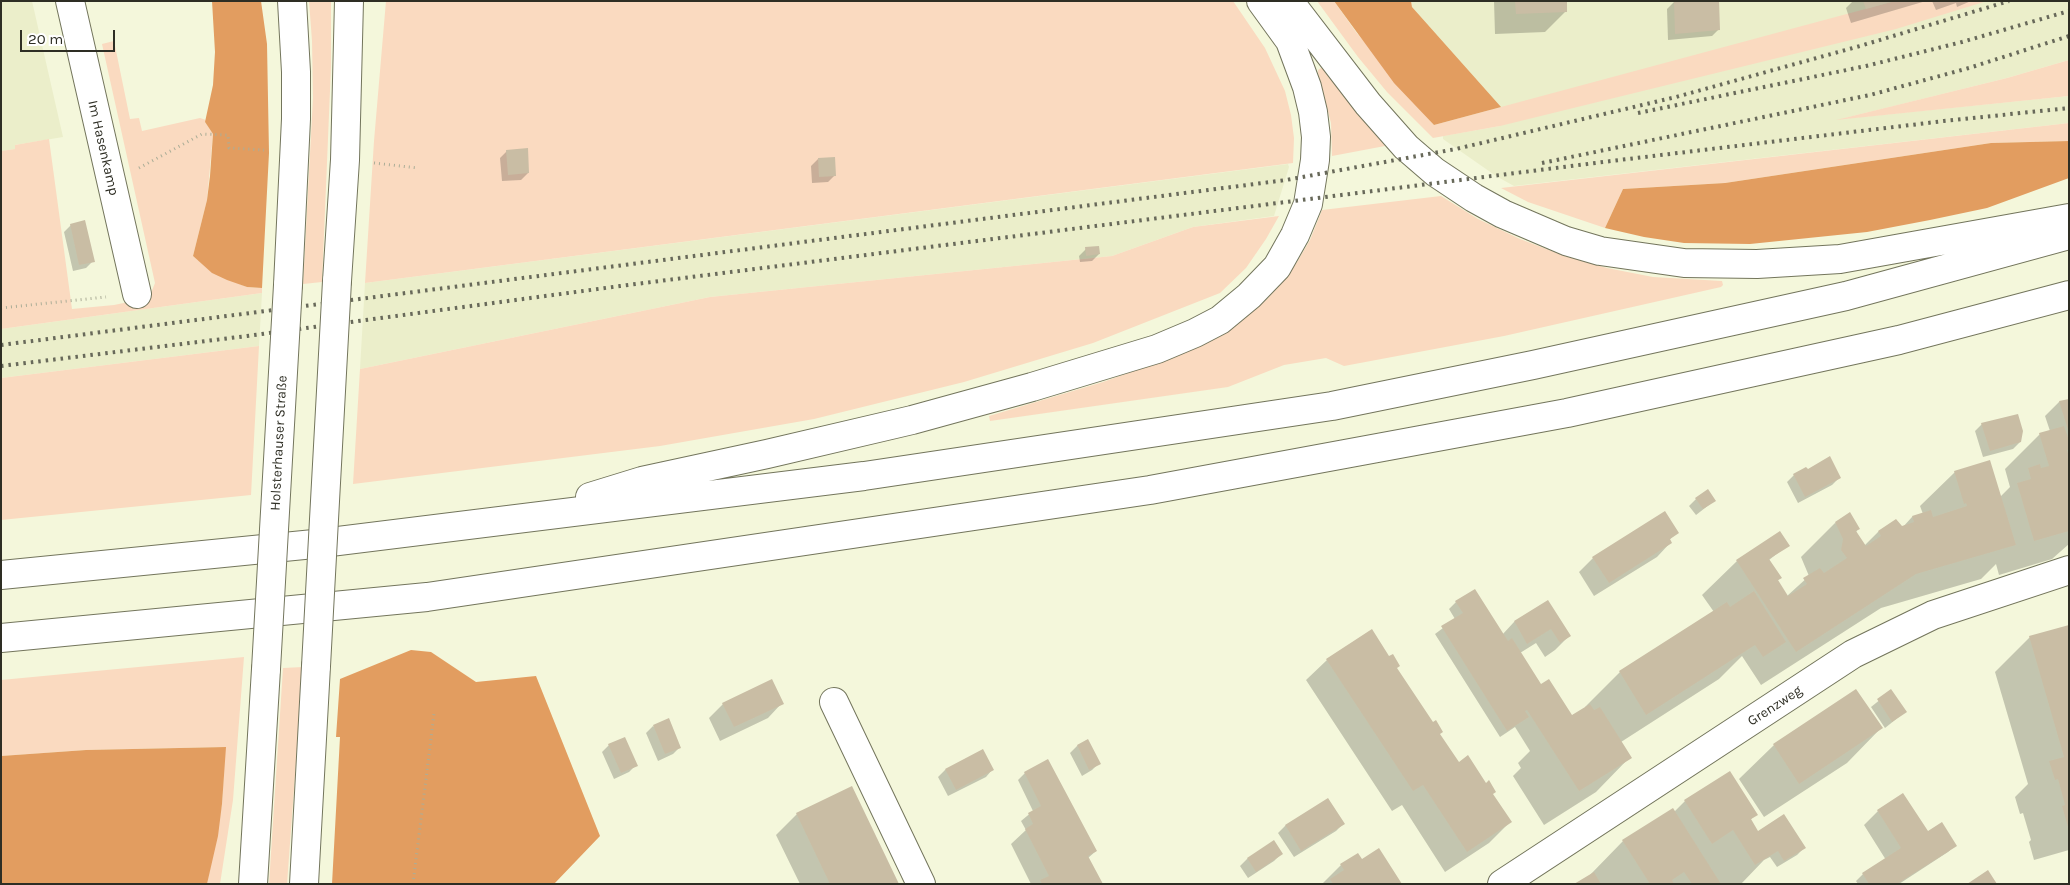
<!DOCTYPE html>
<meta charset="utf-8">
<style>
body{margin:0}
#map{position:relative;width:2070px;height:885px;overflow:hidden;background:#f4f7db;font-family:Karla,sans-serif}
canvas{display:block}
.frame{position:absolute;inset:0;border:2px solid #2e2e24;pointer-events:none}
.scale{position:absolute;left:20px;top:30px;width:95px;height:22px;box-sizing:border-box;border:2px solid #2e2e24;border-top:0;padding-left:6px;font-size:15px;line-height:18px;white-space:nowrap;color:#2e2e24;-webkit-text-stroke:4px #fff;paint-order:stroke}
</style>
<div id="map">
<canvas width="2070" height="885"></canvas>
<div class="frame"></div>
<div class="scale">20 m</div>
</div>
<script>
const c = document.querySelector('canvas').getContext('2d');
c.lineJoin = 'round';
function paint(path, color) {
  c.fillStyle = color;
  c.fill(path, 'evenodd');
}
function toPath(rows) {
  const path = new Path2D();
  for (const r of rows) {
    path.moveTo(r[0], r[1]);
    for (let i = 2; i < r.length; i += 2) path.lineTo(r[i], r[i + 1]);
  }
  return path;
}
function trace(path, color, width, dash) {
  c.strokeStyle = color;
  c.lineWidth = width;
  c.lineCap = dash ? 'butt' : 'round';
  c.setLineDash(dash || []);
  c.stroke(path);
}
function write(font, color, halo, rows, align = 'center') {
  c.font = font + ' Karla,sans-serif';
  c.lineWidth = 4;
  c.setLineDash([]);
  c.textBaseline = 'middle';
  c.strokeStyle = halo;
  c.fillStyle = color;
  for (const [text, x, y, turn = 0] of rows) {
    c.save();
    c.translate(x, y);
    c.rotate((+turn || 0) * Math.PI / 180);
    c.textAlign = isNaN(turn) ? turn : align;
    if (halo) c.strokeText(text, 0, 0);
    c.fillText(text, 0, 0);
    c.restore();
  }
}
paint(toPath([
 [1,1,32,1,63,137,15,145,16,149,1,151],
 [1411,1,2069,1,2069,60,2007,78,1841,119,2069,96,2069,123,1514,186,1496,176,1443,139,1443,136,1500,126,1412,7],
 [1288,164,1289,167,1274,216,1193,227,1112,256,710,297,360,369,365,283],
 [262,293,259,346,1,378,1,329]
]), '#ebeeca');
paint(toPath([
 [309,1,331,1,331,67,322,282,303,284,313,98,312,41],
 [386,1,1233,1,1265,48,1285,91,1291,115,1294,138,1293,163,365,283,374,141],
 [1317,1,1334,1,1356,32,1434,125,1895,1,1987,1,1896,29,1610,99,1500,126,1433,138,1387,92,1358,57],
 [114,41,130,119,139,118,142,131,200,118,206,120,205,122,213,134,207,200,193,256,213,273,247,287,262,288,262,293,1,329,1,151,15,149,15,145,49,139,72,309,114,305,143,299,151,293,155,283,102,44],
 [2069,60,2069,96,1836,120,2007,78],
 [1321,68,1323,68,1385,146,1332,156,1331,123,1318,73,1318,70],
 [2069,123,2069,141,1991,143,1725,183,1623,189,1605,228,1528,202,1501,188],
 [1441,196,1478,219,1520,239,1565,256,1607,268,1653,277,1722,281,1723,285,1721,287,1504,336,1344,366,1326,358,1284,365,1228,387,990,421,989,416,1103,382,1173,357,1232,327,1265,301,1281,284,1297,262,1310,240,1322,210],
 [1279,216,1266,239,1246,268,1220,293,1093,343,964,382,814,419,660,446,353,484,360,369,710,297,1112,256,1193,227],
 [259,346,251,495,1,520,1,378],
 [244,657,233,800,220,884,207,884,222,804,225,747,86,750,1,756,1,680],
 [303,667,287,884,269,884,283,668]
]), '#fadac0');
paint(toPath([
 [212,1,261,1,267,44,269,153,262,288,247,287,227,280,212,273,193,256,207,200,210,176,213,134,205,122,213,85,215,52],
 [1334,1,1411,1,1412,7,1501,107,1434,125,1394,83],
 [2069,141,2069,178,1987,208,1930,220,1867,232,1750,244,1684,243,1644,237,1605,228,1623,189,1725,183,1991,143],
 [411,650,431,652,476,682,536,676,600,836,554,884,332,884,340,737,336,737,340,679],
 [226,747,222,804,218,836,207,884,1,884,1,756,86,750]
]), '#e29d60');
paint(toPath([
 [1494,1,1566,1,1566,11,1545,32,1495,34],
 [1853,1,1926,1,1851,23,1846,8],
 [1932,1,1971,1,1957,7,1956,3,1936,10],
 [1674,2,1719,29,1712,36,1668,40,1667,9],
 [507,151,528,173,521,180,502,181,500,158],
 [818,159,835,175,828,182,812,183,811,166],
 [71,225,93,261,86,268,73,271,64,232],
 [1086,249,1099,254,1092,261,1080,262,1079,256],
 [2069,400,2069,544,2052,559,1999,575,1996,564,1981,579,1881,608,1761,685,1742,656,1719,679,1621,742,1630,757,1596,792,1544,825,1513,776,1521,768,1518,763,1530,751,1515,727,1500,737,1435,634,1455,619,1449,609,1456,602,1502,635,1514,622,1548,602,1569,636,1555,650,1545,657,1536,643,1520,653,1564,720,1586,708,1585,707,1620,672,1714,612,1702,595,1737,561,1788,545,1769,560,1781,578,1777,581,1787,596,1809,576,1801,557,1835,523,1858,529,1856,532,1864,546,1878,532,1896,520,1902,528,1912,517,1923,514,1920,506,1955,472,2000,497,2010,487,2005,469,2040,434,2050,431,2045,416,2059,402],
 [1982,424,2020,442,2013,449,1983,457,1975,431],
 [1807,470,1839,478,1832,485,1798,503,1787,482,1794,475],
 [1696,499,1714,501,1696,515,1689,506],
 [1677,533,1669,540,1671,542,1657,557,1594,596,1579,572,1593,558],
 [2069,626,2069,850,2034,860,2029,842,2031,840,2023,813,2020,814,2015,797,2028,784,1995,672,2030,637],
 [1327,660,1396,668,1458,763,1486,784,1510,822,1489,843,1445,872,1402,805,1392,811,1306,680],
 [1891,691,1905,712,1885,728,1871,707],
 [782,703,768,718,720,741,709,718,723,704],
 [653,726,680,747,673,754,658,761,646,733],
 [1881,728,1847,763,1764,817,1739,779,1774,745],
 [1087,740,1099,763,1092,770,1082,776,1070,753,1077,746],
 [609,745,636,765,629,772,614,779,602,752],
 [945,770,992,770,986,777,948,796,938,777],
 [1025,773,1096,851,1088,858,1101,884,1031,884,1011,844,1026,830,1021,821,1033,811,1018,780],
 [1328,799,1343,824,1336,831,1294,857,1278,833,1285,826],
 [1685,801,1756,815,1750,820,1758,832,1804,848,1797,855,1777,867,1770,857,1764,860,1741,884,1577,884,1589,876,1623,841,1674,812],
 [1878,811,1955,845,1948,852,1899,884,1858,884,1856,881,1863,874,1886,860,1864,825],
 [797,814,898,884,800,884,776,835],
 [1274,842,1281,854,1274,861,1248,878,1240,866,1247,859],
 [1361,861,1400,884,1322,884,1341,865]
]), '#0003');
paint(toPath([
 [1515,1,1567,1,1567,12,1516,14],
 [1674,1,1719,1,1720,30,1675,34],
 [1863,1,1891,1,1891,2,1866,9],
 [528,148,529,173,508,175,506,150],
 [835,157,836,176,819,177,818,158],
 [85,220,95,262,79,265,70,224],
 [1099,246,1100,254,1086,256,1085,247],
 [2069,399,2069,430,2068,430,2059,401],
 [2018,414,2023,431,2021,442,1990,451,1981,423],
 [2064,426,2069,440,2069,449,2067,450,2069,457,2069,531,2034,541,2017,483,2031,479,2028,468,2040,464,2041,468,2049,466,2039,433],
 [1830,456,1841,478,1805,497,1793,474,1806,467,1808,469],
 [1990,460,2016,545,1916,574,1796,652,1736,560,1780,531,1790,546,1769,559,1782,578,1778,580,1788,596,1807,584,1803,578,1820,568,1824,573,1847,558,1841,550,1843,539,1835,522,1850,512,1860,529,1856,531,1866,546,1881,536,1878,531,1896,519,1902,526,1914,522,1912,516,1931,510,1933,517,1967,506,1966,503,1964,504,1954,471],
 [1708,489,1716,501,1703,509,1695,498],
 [1665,511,1679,533,1670,539,1672,543,1609,583,1592,557],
 [1475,589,1508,641,1512,638,1541,684,1549,679,1572,715,1590,704,1594,710,1600,707,1632,758,1579,791,1527,710,1525,711,1529,717,1507,731,1441,626,1463,613,1455,601],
 [1754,591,1786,642,1763,657,1755,645,1646,715,1619,671,1727,602,1730,607],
 [1548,600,1571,636,1560,643,1551,629,1527,644,1514,621],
 [2069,625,2069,827,2068,827,2062,806,2065,805,2058,779,2055,780,2049,761,2064,757,2029,636],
 [1372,629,1389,656,1393,654,1400,666,1397,668,1433,722,1436,720,1443,732,1440,734,1459,762,1468,755,1486,783,1489,780,1496,792,1493,794,1512,822,1467,852,1423,785,1413,791,1326,659],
 [772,679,784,704,734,727,722,703],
 [1856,689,1883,728,1799,784,1773,744],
 [1891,689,1907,712,1892,722,1877,699],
 [669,718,681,748,665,754,653,725],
 [625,737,638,766,621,773,608,744],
 [1088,739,1101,764,1089,770,1077,745],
 [983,749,994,770,956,790,945,769],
 [1048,759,1097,851,1088,856,1103,884,1042,884,1040,880,1049,876,1025,829,1033,824,1028,813,1041,806,1024,772],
 [1730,771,1758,815,1751,819,1758,831,1784,814,1806,848,1784,861,1778,851,1755,865,1733,830,1712,844,1684,800],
 [852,786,899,884,830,884,796,813],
 [1903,793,1928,831,1942,822,1957,846,1897,884,1869,884,1862,873,1901,848,1877,810],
 [1328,798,1345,824,1301,851,1285,825],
 [1673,808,1721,884,1692,884,1684,872,1672,880,1674,884,1650,884,1622,840],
 [1274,840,1283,854,1256,872,1247,858],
 [1379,848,1402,884,1333,884,1330,879,1344,870,1340,864,1358,853,1362,859],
 [1988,870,1997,884,1967,884],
 [1594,872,1601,884,1574,884]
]), '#c9bda4');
const minor = toPath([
 [70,1,137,294],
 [834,702,921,884],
 [1502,884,1853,654,1933,615,2069,570]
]);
const major = toPath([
 [337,281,345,160,349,1],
 [288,285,296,119,296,72,292,1],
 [253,884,266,669],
 [304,884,316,666]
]);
const highway = toPath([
 [1289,1,1368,104,1406,147,1435,172,1474,198,1503,214,1566,241,1600,251,1684,263,1757,264,1840,259,2069,218],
 [590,497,642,481,767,454,912,420,1032,387,1157,349,1195,333,1220,320,1249,296,1277,267,1295,235,1308,204,1315,160,1316,137,1313,112,1307,87,1290,41,1261,1],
 [1,575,314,544,864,476,1332,406,1533,365,1846,296,2069,235],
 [1,638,427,597,1150,490,1567,413,1899,340,2069,295]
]);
trace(minor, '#73755c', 30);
trace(major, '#73755c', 30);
trace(highway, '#73755c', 30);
trace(toPath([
 [374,163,418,168],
 [139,168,202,134,228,135,229,148,264,150],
 [1,308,106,297],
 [413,884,434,714]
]), '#abad97', 3, [1, 4]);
trace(minor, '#fff', 28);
trace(major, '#fff', 28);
trace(highway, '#fff', 28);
trace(toPath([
 [1638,113,1866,66,1962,42,2069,11],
 [1542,163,1870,95,1969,68,2069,36],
 [1,345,1286,180,1456,149,1676,97,1860,46,2009,1],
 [1,366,247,336,620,286,1603,162,1944,121,2069,108]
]), '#68695a', 4, [2.5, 5]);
const majorBridge = toPath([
 [316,666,337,281],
 [266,669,288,285]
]);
trace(majorBridge, '#73755c', 30, []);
trace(majorBridge, '#fff', 28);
write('14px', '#2e2e24', '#fff', [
 ["Im Hasenkamp",103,148,77],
 ["Holsterhauser Straße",279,443,-87],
 ["Grenzweg",1775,706,-33]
]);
</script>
